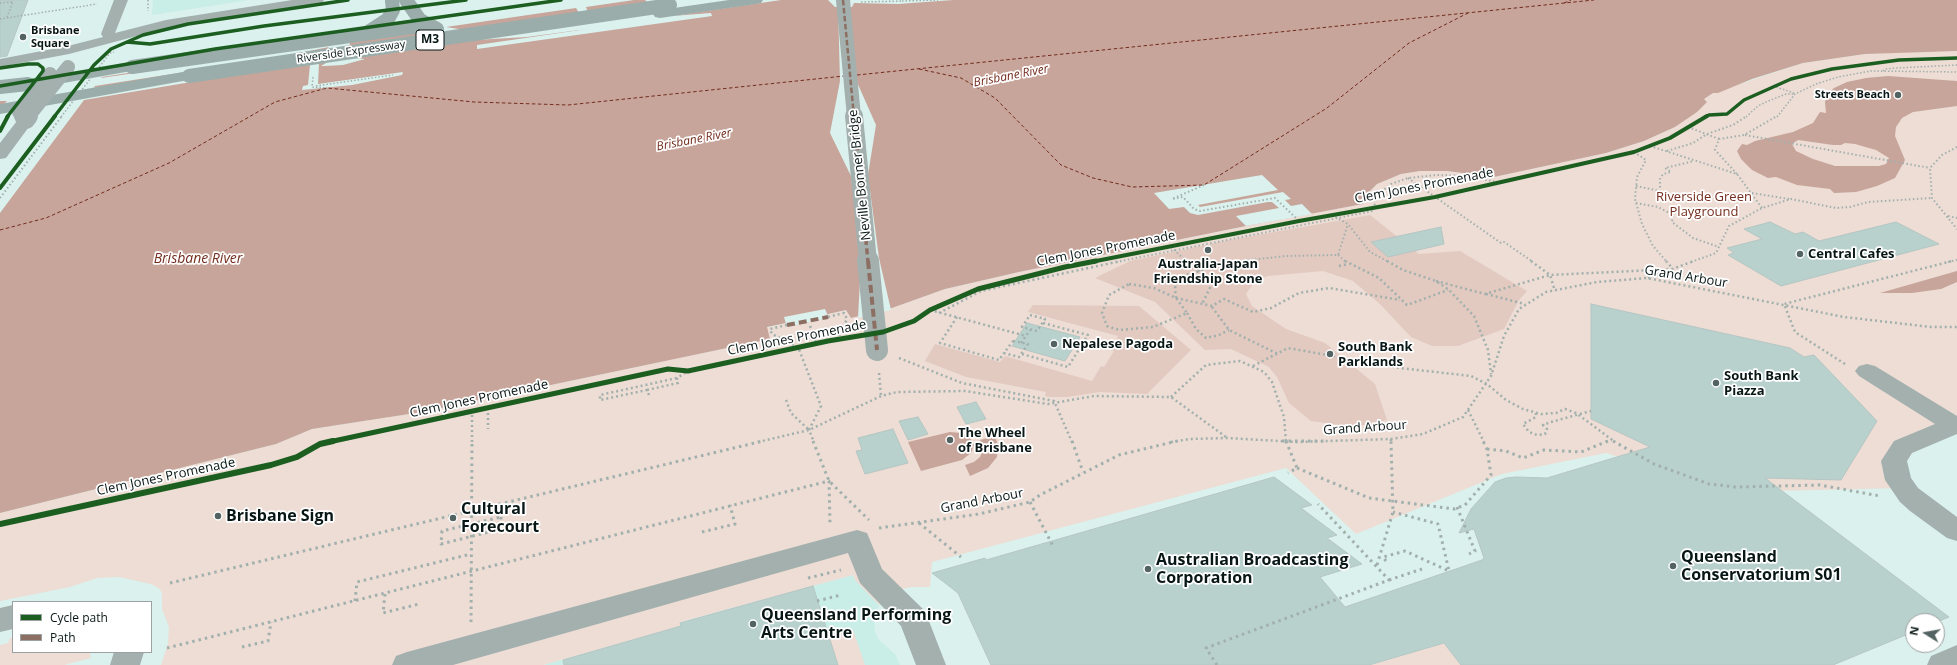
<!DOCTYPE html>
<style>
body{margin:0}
#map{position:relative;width:1957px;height:665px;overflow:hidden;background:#dbf1ed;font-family:"Open Sans",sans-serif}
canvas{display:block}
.legend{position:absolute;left:12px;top:601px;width:140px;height:52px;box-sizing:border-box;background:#fff;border:1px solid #9ca2a1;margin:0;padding:5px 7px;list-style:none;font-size:12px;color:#081715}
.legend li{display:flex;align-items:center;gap:8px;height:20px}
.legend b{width:20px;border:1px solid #9ca2a1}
.north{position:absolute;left:1905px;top:613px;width:40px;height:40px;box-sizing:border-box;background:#fff;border:1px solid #9ca2a1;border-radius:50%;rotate:281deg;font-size:11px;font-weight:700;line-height:16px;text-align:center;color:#081715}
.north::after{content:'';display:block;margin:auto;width:14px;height:18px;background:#526361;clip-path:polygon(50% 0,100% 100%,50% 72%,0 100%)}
</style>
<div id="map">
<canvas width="1957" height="665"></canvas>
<ul class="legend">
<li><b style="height:5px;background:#1b5e20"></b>Cycle path</li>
<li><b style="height:5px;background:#8d6e63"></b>Path</li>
</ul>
<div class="north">N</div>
</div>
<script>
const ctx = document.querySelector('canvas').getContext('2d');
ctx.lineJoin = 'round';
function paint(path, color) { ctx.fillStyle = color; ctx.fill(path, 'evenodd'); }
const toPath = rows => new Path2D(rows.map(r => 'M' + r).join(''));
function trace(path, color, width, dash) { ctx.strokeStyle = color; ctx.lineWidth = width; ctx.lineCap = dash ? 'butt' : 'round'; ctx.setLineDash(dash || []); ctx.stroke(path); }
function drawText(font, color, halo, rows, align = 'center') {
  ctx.font = font + ' "Open Sans",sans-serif'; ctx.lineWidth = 3.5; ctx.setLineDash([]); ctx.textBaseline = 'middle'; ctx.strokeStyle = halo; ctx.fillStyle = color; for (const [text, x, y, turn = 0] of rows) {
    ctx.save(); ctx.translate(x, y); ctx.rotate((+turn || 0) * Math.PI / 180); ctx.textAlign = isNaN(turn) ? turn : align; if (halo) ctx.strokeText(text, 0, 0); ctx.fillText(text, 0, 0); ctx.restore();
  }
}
paint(toPath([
 [153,0,249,0,152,15],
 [853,575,863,588,879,605,874,619,875,632,879,640,895,654,900,665,544,665,680,626,680,623]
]), '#c9ede7');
paint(toPath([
 [1925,51,1957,51,1957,425,1903,447,1904,488,1728,492,1606,453,1502,474,1356,534,1286,468,932,562,930,587,912,587,898,590,885,598,879,605,855,580,853,575,680,622,681,626,543,665,161,665,168,643,169,627,162,609,162,594,160,589,151,584,119,577,97,578,70,587,0,601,0,513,276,444,312,429,422,412,770,339,766,328,786,323,787,327,819,320,829,318,828,314,847,310,851,318,892,308,945,289,1019,272,1246,226,1363,204,1368,193,1377,184,1401,174,1420,171,1447,171,1494,177,1606,153,1644,141,1675,127,1707,102,1704,99,1713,93,1803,63,1865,54],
 [853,630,865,665,838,665,829,637],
 [10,638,13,638,13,652,90,652,91,658,64,665,0,665,0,645,8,643],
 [1444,643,1461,665,1370,665]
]), '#edddd5');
paint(toPath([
 [1370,215,1419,254,1460,251,1527,291,1519,300,1504,329,1458,346,1432,346,1411,337,1380,304,1353,281,1323,271,1268,276,1255,281,1246,294,1252,306,1286,329,1325,343,1375,384,1387,420,1354,427,1311,421,1289,403,1277,377,1269,367,1231,349,1205,350,1155,302,1095,278,1130,261,1224,241],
 [1033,305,1139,306,1191,350,1147,394,1100,392,1067,397,1050,397,1045,396,1046,392,966,377,925,361,935,344,1000,362,1005,356,1092,381,1101,366,1104,367,1114,351,1111,350,1118,336,1028,312]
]), '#e2cac1');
paint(toPath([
 [620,0,1957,0,1957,51,1865,54,1803,63,1752,79,1718,93,1713,93,1704,99,1707,102,1697,112,1675,127,1644,141,1606,153,1494,177,1447,171,1420,171,1401,174,1377,184,1368,193,1363,204,1246,226,1019,272,945,289,892,308,851,318,846,310,828,314,829,318,819,320,787,327,786,323,767,327,770,339,422,412,312,429,276,444,0,513,0,92,11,97,123,70],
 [1888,76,1957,81,1957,106,1913,112,1902,118,1896,127,1895,136,1905,160,1895,178,1877,186,1856,192,1834,193,1830,189,1797,185,1776,177,1768,178,1752,170,1741,159,1737,151,1742,144,1747,145,1755,141,1793,132,1813,123,1820,112,1826,113,1825,102,1828,94,1834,88,1847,82,1866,78],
 [1798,140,1833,145,1841,145,1845,143,1855,144,1876,150,1889,158,1886,164,1879,166,1835,166,1813,159,1796,151,1792,144],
 [1957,271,1957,282,1941,289,1912,293,1880,293],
 [950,432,961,433,970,438,974,445,971,453,962,460,921,471,908,442],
 [995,436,998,445,997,457,988,468,970,476,965,465,974,462,980,457,983,450,980,440]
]), '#c7a59b');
paint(toPath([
 [605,0,634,0,586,7,588,12,647,2,645,0,781,0,672,16,711,13,712,16,477,49,477,45,587,29,527,37,475,40,354,58,365,59,343,65,325,66,321,66,326,63,319,63,318,84,403,72,402,75,352,85,302,90,303,86,308,85,310,65,245,73,84,100,0,213,0,105,4,104,7,101,0,101,0,94,8,93,11,95,123,69],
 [576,8,579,13,465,30,446,27],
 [423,32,432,35,349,48,350,42],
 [329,47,325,51,94,88,95,86,268,59],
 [237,56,176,67,101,78,102,77],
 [828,0,953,0,898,4,854,3,852,7,849,7,856,80,876,125,868,175,879,258,891,310,858,318,861,260,851,176,830,133,840,81,838,7,835,7],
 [1262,175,1278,190,1198,205,1200,207,1283,192,1291,199,1285,200,1291,206,1302,204,1312,214,1246,226,1236,216,1279,208,1272,202,1268,202,1198,215,1190,213,1184,207,1169,209,1154,193],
 [825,309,829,318,787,327,784,317]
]), '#dbf1ed');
trace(toPath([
 [1564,3,1571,0],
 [919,69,961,78,995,98,1061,165,1093,178,1132,187,1204,185,1327,108,1409,43,1468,13],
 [857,75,1594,0],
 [0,230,46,218,169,163,275,102,327,88,474,102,568,105,844,76]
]), '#732c1d', 1, [3.5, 2.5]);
const building = toPath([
 [0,0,28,0,7,56,0,57,0,0],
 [1770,222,1795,234,1803,232,1819,241,1896,222,1939,244,1781,286,1728,255,1734,253,1727,248,1762,239,1744,229,1770,222],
 [1441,227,1444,244,1388,257,1371,242,1441,227],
 [1591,304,1790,348,1804,357,1814,355,1877,421,1841,480,1765,478,1949,617,1937,622,1913,621,1913,632,1833,665,1461,665,1444,643,1369,665,991,665,958,593,932,573,985,558,986,560,1274,477,1312,505,1301,508,1337,535,1327,538,1362,564,1320,577,1345,607,1482,560,1484,558,1474,529,1459,533,1471,509,1495,482,1506,478,1516,477,1547,478,1650,447,1591,419,1591,304],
 [1027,323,1080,337,1065,361,1012,346,1027,323],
 [976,402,986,419,966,424,957,407,976,402],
 [918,417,928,434,908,440,899,421,918,417],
 [893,429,908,463,865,474,856,451,862,450,858,438,893,429],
 [813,586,838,665,564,665,563,660,681,626,680,623,813,586]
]);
paint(building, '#b8d1cd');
trace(building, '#b5c6c3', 1);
trace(toPath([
 [148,0,148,11],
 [902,1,938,0],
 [861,2,903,1],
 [0,3,13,2,7,17],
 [0,19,97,4],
 [1883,71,1885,69,1897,68,1957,65],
 [313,77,312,87,327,88],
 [316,86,393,75],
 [1773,86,1794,93],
 [1746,117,1758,106,1766,102,1786,94,1795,94],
 [1777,117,1795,94,1816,84,1838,77,1871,71,1957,72]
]), '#a2b0ad', 1.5, [1.5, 2]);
trace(toPath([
 [1688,127,1719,139],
 [1745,135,1930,168],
 [1650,146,1737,174,1762,208],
 [1957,147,1942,155,1930,168,1932,198,1957,229],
 [1667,151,1693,143,1707,134,1733,125,1747,116],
 [1634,152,1646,160,1637,177,1635,199,1642,224,1653,246,1667,262],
 [1737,174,1715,150,1719,139,1744,135,1777,116],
 [1408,178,1501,243,1504,242,1533,262],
 [1204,185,1172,199,1183,197,1194,209,1200,211,1275,198,1299,221],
 [1636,186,1660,191,1660,179,1663,174,1671,172,1665,168,1694,161],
 [1752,193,1789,199],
 [1636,203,1658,207,1673,215,1672,222,1693,238,1719,247],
 [1332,215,1348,224,1370,252,1389,262],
 [1948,216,1957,218],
 [1171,247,1187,262],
 [1338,255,1346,262],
 [1116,262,1373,211,1377,195,1391,184,1408,178,1437,175,1467,176,1501,183],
 [1231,262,1286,256,1338,255,1348,224],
 [1691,262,1716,253,1729,226,1762,208,1791,199,1836,208,1850,207,1868,202,1932,198],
 [1948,262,1957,260]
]), '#a2b0ad', 2, [1.5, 2.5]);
trace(toPath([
 [1186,261,1213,282,1202,304],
 [1345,261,1379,278,1407,305,1448,290],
 [1387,261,1403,270,1436,281,1449,290,1474,316,1488,350,1491,374],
 [1531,261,1550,275,1555,291],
 [1666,261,1673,269],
 [1339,266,1348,264],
 [1648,278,1694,261],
 [1436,281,1485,294,1550,275,1673,269],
 [1129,284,1154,288,1176,298,1187,313,1153,327,1119,330,1107,326,1102,313,1109,295,1129,284],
 [1486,294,1525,304],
 [1176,298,1212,306,1224,299,1253,312,1271,308,1299,293,1329,288,1400,300],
 [1176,298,1175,288,1179,277,1234,261],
 [1212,307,1229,330,1278,354],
 [930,310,1026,336],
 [939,313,981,291,1121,261],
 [1187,313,1196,329,1206,338,1219,335,1229,330],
 [1030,315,1045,319,1037,331,1022,327,1030,315],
 [828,317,844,313,847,319,837,340],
 [957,317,940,343,999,360,1004,353],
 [787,325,770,329,772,334,798,347,821,406,809,430,814,442],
 [810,326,816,343],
 [1013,341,1028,344,1019,357,1004,353,1013,341],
 [1021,343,1030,330],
 [1022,354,1068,367,1088,335,1043,323],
 [899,358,962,383,1054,401,1072,442],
 [1845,364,1795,332,1784,304,1952,261],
 [1253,366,1288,348,1400,368,1471,376,1487,384,1506,400,1523,409,1541,414,1556,413,1565,409,1576,413,1615,442],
 [879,373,881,396],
 [647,390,678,383,677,378,688,371],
 [649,395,647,390,600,400,600,395,677,378],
 [1171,397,1206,365,1240,361,1264,372,1272,382,1284,417,1286,442],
 [786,400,791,413,809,430],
 [488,408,488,429],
 [1468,410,1484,442],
 [1536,413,1536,417,1523,424,1529,432,1537,435,1545,434,1547,429,1543,425,1551,422],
 [1391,439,1391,442],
 [472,442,472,412],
 [758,442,809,430,881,396,897,392,965,391,1048,404,1094,396,1171,397,1226,437],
 [1171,442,1190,439,1227,438,1297,442,1391,439,1423,434,1463,417,1491,376,1504,336,1519,309,1546,292,1597,282,1647,278,1844,317,1931,327,1957,327],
 [1606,442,1611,440]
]), '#a2b0ad', 2.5, [2, 3]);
trace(toPath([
 [813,441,829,481,869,520],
 [1072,441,1083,472],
 [1282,441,1325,441],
 [1286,441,1297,468,1288,473],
 [1613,441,1654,464,1709,484,1735,487,1820,485,1880,496],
 [1487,449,1506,451,1523,458,1544,450,1581,452,1608,441],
 [1297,468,1369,498,1454,509,1465,505,1491,475,1487,449,1483,441],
 [1030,502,1053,546],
 [1457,507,1475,551,1469,554],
 [501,517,501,529,441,544,442,531,501,517],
 [919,523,961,557],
 [879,528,979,514,1030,502,1040,495,1119,455,1177,441],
 [702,532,735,524,730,505],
 [1386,561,1383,557,1405,551,1449,571,1438,524,1393,512],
 [1377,565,1393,512,1391,441],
 [808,578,841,570],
 [1389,580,1422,569],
 [170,583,763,441],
 [385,594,383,613,419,604],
 [355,601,357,582,471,554],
 [817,601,841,595],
 [471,622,472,441],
 [242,647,268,641,271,622],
 [167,648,829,481,830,525],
 [1217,665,1206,648,1389,580,1318,504]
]), '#a2b0ad', 3, [2.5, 4]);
paint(toPath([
 [114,0,128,0,115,33,166,20,292,0,324,0,322,3,317,4,167,28,69,54,0,67,0,59,68,46,103,37,101,34,114,0],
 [26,115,32,117,34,120,6,158,0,159,0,143,20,117,26,115],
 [1867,364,1875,366,1957,416,1957,434,1912,453,1907,461,1911,478,1918,488,1957,517,1957,541,1947,538,1910,511,1900,502,1885,480,1881,461,1894,441,1935,424,1859,376,1855,371,1859,366,1867,364],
 [857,530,867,533,882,569,925,611,946,665,916,665,901,626,860,583,848,553,453,665,392,665,396,656,407,652,857,530],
 [13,605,13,629,0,632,0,608,13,605],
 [1957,645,1957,665,1927,665,1931,656,1957,645],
 [114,652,144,652,140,665,110,665,114,652]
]), '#a3b0ae');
paint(toPath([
 [729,0,763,0,761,3,756,4,660,18,655,17,653,14,655,11,660,10,729,0],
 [132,63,137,64,139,67,137,70,41,87,36,85,33,82,36,79,41,77,132,63],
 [189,71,194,73,197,76,194,79,0,114,0,104,189,71]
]), '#9aadaa');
trace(toPath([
 [61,117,110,53,114,52]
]), '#a2b0ad', 1.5, [1.5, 2]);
trace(toPath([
 [0,198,62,116]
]), '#a2b0ad', 2, [1.5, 2.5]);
trace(toPath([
 [1551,422,1591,411]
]), '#a2b0ad', 2.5, [2, 3]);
trace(toPath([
 [843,0,854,117],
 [24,117,19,112,50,74],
 [28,117,68,67]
]), '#a3b0ae', 14);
trace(toPath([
 [23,116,26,120,29,116],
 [854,116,868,262]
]), '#a3b0ae', 18);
trace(toPath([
 [868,261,877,350]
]), '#a3b0ae', 22);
trace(toPath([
 [406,0,420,20,437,29],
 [368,32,388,19,393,10,392,1],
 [132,67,420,26],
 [189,76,670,5],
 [0,87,28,84]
]), '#9aadaa', 14);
trace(toPath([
 [843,0,854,117]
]), '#8d6e63', 2.5, [5.5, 2.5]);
trace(toPath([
 [854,116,868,262]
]), '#8d6e63', 3.5, [6, 3.5]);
trace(toPath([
 [868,261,877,350],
 [787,325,828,317]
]), '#8d6e63', 4, [8, 4]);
trace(toPath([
 [127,42,150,44,264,26,466,0],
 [0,68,28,64,38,64,43,68,43,71,7,117],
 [0,86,215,49,561,0],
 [54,117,94,65,111,49,143,35,188,24,348,0],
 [1705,117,1709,115,1727,114,1744,100,1791,79,1832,69,1899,60,1957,58]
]), '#1b5e20', 3.5);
trace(toPath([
 [0,131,8,116],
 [0,188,55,116],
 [1091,262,1299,221,1435,197,1634,152,1670,138,1707,116]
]), '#1b5e20', 4);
trace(toPath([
 [329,442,668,369,688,371,828,341,883,332,914,321,930,310,978,289,1065,267,1096,261]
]), '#1b5e20', 5);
trace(toPath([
 [0,524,271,465,297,457,320,444,333,441]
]), '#1b5e20', 6);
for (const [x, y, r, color] of [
 [23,37,4,"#526361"],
 [1898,95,4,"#526361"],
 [1208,250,4,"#526361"],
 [1800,254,4,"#526361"],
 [1054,344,4,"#526361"],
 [1330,354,4,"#526361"],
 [1716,383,4,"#526361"],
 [950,440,4,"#526361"],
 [218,516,4,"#526361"],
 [453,518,4,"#526361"],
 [1673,566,4,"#526361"],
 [1148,569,4,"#526361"],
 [753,624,4,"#526361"]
]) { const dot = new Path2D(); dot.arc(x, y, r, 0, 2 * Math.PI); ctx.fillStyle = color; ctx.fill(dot); trace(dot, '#fff', 1.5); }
drawText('bold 11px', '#081715', '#fff', [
 ["Brisbane",31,31],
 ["Square",31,44],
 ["Streets Beach",1890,95,"right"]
], 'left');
drawText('11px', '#081715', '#fff', [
 ["Riverside Expressway",351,52,-8]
]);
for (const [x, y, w] of [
 [430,40,28]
]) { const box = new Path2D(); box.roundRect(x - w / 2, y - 10, w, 20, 3); ctx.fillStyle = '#fff'; ctx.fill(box); trace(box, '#081715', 1); }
drawText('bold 12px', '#081715', null, [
 ["M3",430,40]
]);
drawText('italic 12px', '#732c1d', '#fff', [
 ["Brisbane River",1011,76,-11],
 ["Brisbane River",694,140,-11]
]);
drawText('13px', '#081715', '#fff', [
 ["Neville Bonner Bridge",860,175,-96],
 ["Clem Jones Promenade",1424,186,-11],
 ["Clem Jones Promenade",1106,249,-11],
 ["Grand Arbour",1686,277,9],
 ["Clem Jones Promenade",797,338,-11],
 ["Clem Jones Promenade",479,399,-12],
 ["Grand Arbour",1365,428,-4],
 ["Clem Jones Promenade",166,477,-12],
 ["Grand Arbour",982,501,-11]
]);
drawText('13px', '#742d1e', '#fff', [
 ["Riverside Green",1704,197],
 ["Playground",1704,212]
]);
drawText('bold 13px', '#081715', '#fff', [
 ["Central Cafes",1808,254],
 ["Australia-Japan",1208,264,"center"],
 ["Friendship Stone",1208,279,"center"],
 ["Nepalese Pagoda",1062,344],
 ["South Bank",1338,347],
 ["Parklands",1338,362],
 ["South Bank",1724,376],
 ["Piazza",1724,391],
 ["The Wheel",958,433],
 ["of Brisbane",958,448]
], 'left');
drawText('italic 14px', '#732c1d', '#fff', [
 ["Brisbane River",198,259]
]);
drawText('bold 16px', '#081715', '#fff', [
 ["Cultural",461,509],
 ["Forecourt",461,527],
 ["Brisbane Sign",226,516],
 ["Queensland",1681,557],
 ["Conservatorium S01",1681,575],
 ["Australian Broadcasting",1156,560],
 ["Corporation",1156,578],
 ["Queensland Performing",761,615],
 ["Arts Centre",761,633]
], 'left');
</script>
